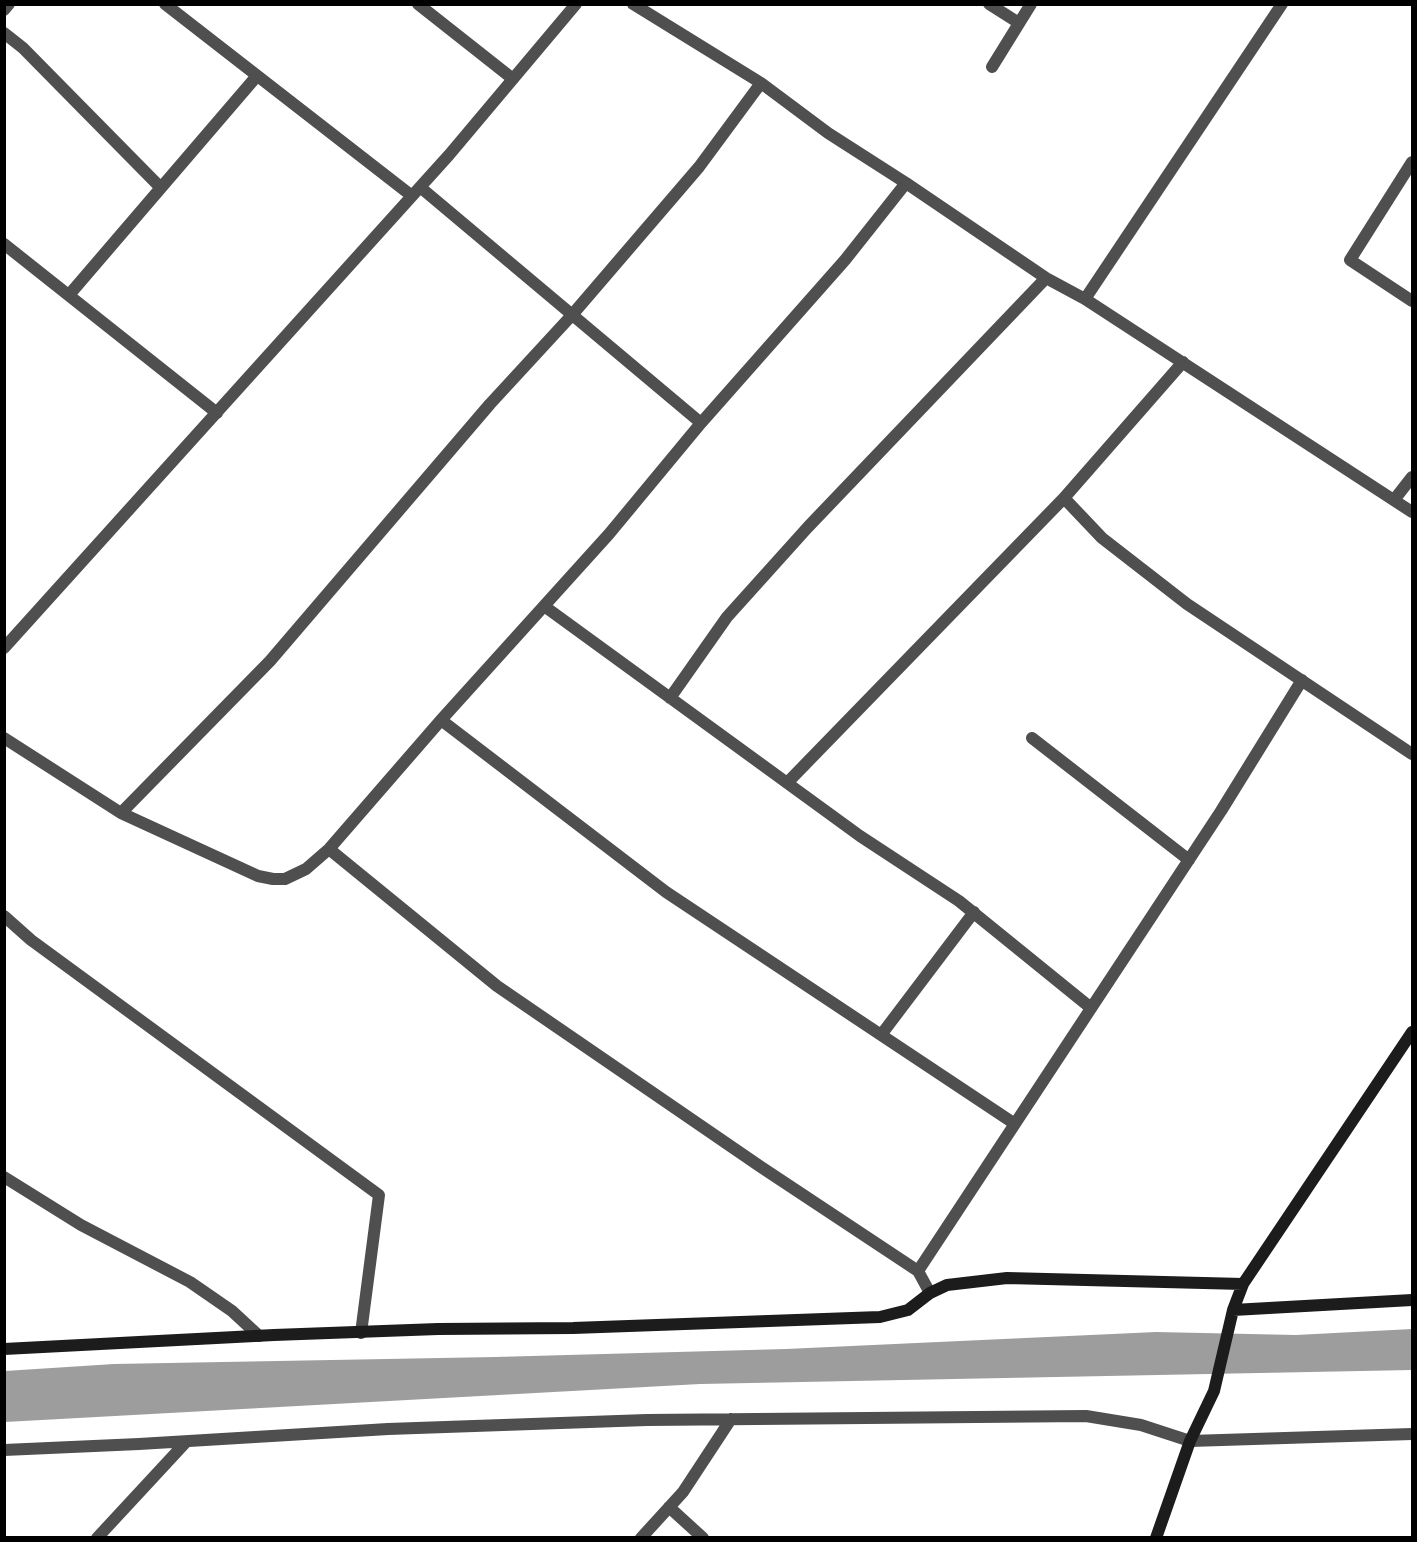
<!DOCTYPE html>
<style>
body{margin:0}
#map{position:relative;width:1417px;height:1542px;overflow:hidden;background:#fff;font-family:"PT Sans",sans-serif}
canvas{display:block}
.frame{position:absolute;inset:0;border:6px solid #000;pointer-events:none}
</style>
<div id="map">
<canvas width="1417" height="1542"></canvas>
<div class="frame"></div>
</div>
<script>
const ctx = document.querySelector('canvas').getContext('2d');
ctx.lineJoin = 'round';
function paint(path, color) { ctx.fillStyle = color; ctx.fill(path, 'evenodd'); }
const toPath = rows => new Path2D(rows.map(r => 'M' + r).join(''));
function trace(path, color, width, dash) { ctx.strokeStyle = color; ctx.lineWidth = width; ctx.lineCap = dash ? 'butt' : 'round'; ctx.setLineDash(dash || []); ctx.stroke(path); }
paint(toPath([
 [1412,1329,1412,1370,700,1384,5,1422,5,1371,114,1364,495,1357,786,1349,1156,1332,1296,1335]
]), '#9d9d9d');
trace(toPath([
 [165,4,412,196],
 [418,4,513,79],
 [633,4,761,83,828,133,906,183,1046,278,1085,299,1412,512],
 [989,4,1019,23],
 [4,10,9,4],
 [4,33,23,48,161,188],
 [992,67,1031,4],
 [1412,162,1350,260,1412,301],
 [420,187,701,423],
 [4,244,217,413],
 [69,295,256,77],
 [1085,299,1282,4],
 [1064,498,1102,538,1187,604,1412,754],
 [1394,500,1412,477],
 [544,606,860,836,959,901,1091,1008],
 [4,648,449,155,576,4],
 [670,698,727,617,808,527,1046,278],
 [441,720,666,892,1015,1124],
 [4,738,121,813,258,876,273,879,285,879,306,869,329,849,441,720,609,534,701,423,845,260,906,183],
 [1032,738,1189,860],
 [787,783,1064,498,1183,362],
 [121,813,270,661,490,404,572,315,699,167,761,83],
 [329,849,497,986,761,1167,918,1271],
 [4,916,31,940,379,1195,361,1333],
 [881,1035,974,912],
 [4,1177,81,1225,190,1282,232,1311,259,1336],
 [930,1293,918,1271,1221,811,1302,680],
 [4,1450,139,1444,388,1429,647,1420,1086,1416,1141,1425,1190,1441,1412,1434],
 [669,1507,703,1538],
 [97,1538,186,1442],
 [641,1538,683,1492,731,1419]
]), '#4f4f4f', 12);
trace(toPath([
 [1233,1310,1412,1300],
 [4,1349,274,1335,438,1329,573,1328,880,1317,908,1310,930,1293,947,1285,1007,1278,1243,1284],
 [1156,1538,1190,1441,1214,1391,1233,1310,1243,1284,1412,1032]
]), '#1c1c1c', 12);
</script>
